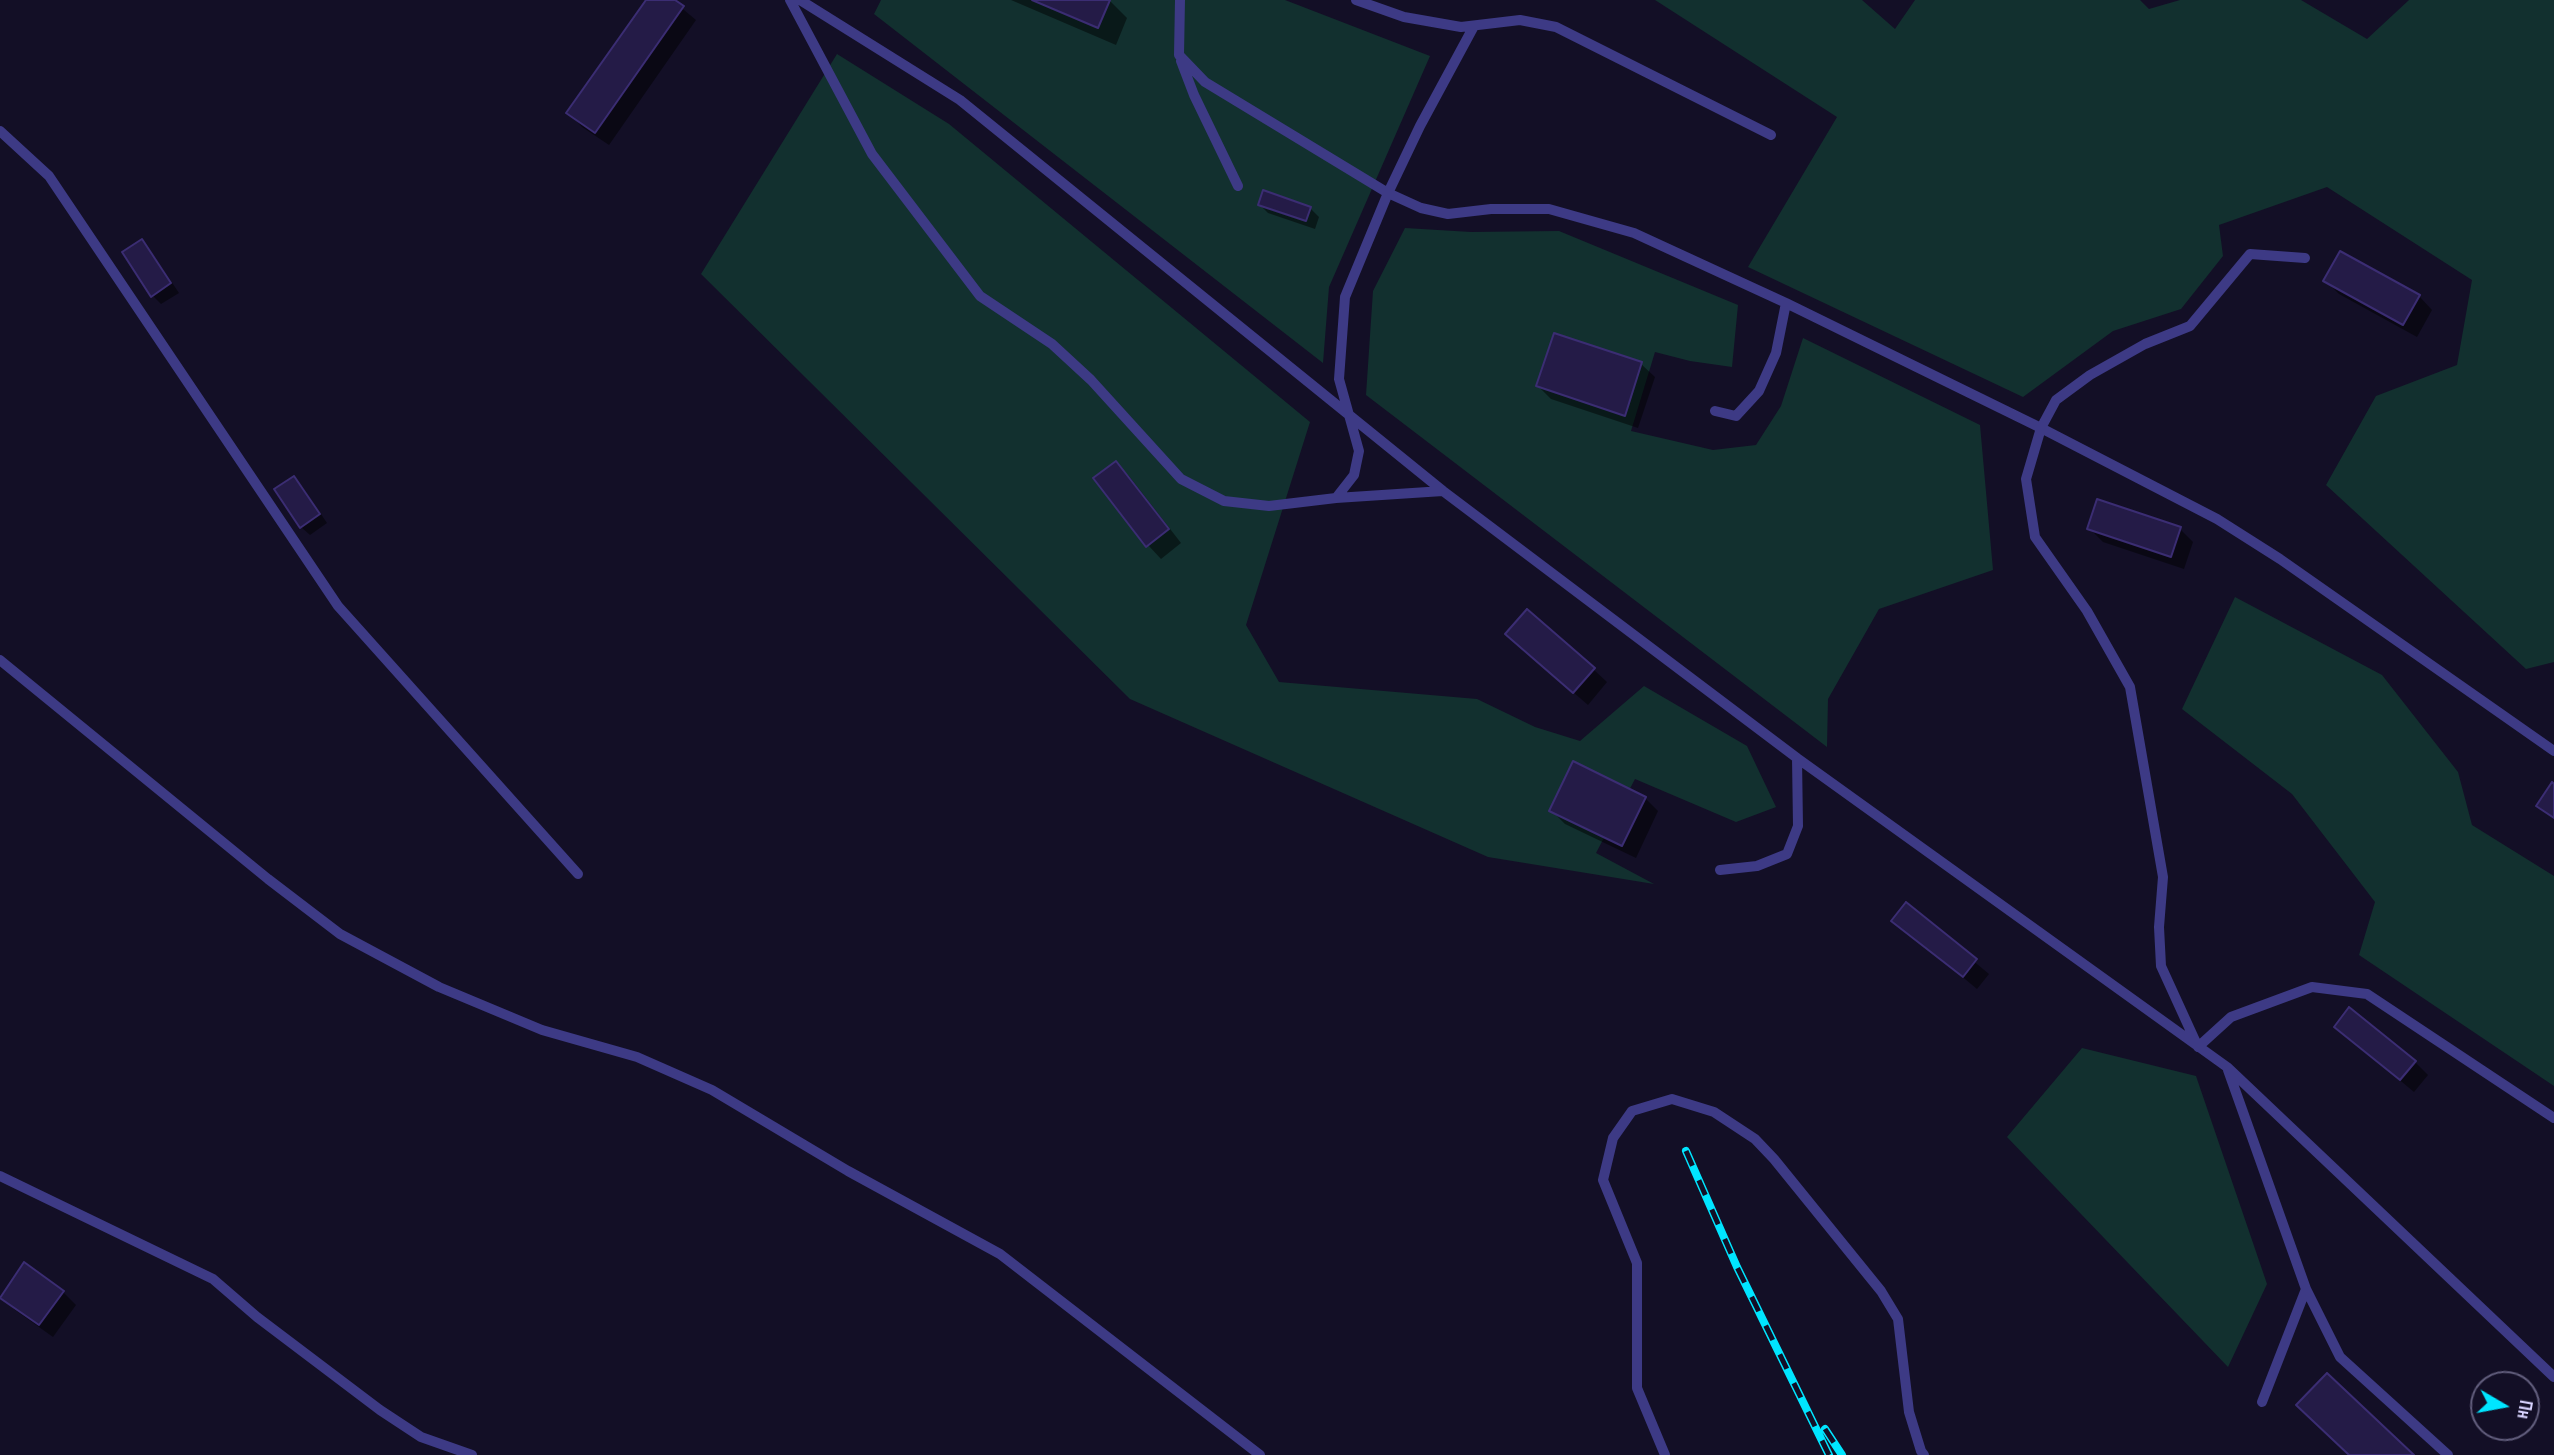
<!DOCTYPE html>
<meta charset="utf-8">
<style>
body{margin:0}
#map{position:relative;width:2554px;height:1455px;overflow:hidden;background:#130f26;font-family:"Sofia Sans Condensed",sans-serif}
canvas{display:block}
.north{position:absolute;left:2470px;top:1371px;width:70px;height:70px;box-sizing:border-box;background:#130f26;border:2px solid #625e7d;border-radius:50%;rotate:100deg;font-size:19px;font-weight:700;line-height:28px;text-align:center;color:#d9d4ff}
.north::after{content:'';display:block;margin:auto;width:24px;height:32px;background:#00e5ff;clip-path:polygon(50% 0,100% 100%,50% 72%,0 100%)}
</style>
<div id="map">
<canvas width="2554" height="1455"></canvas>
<div class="north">Пн</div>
</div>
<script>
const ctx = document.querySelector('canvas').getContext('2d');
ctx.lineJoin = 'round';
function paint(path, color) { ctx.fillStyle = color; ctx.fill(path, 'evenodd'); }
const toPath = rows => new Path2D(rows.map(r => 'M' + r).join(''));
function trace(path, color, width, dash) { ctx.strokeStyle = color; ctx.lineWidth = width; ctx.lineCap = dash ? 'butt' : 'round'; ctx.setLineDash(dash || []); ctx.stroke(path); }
paint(toPath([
 [881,0,1285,0,1430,56,1329,287,1323,363,874,14],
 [1655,0,1862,0,1895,29,1915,0,2140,0,2149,9,2180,0,2301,0,2367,39,2409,0,2554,0,2554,662,2526,669,2326,485,2376,396,2457,365,2472,280,2327,187,2219,225,2223,256,2181,309,2113,331,2023,397,1748,267,1837,117],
 [837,54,949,124,1310,422,1246,625,1279,682,1477,699,1535,727,1580,741,1644,686,1747,746,1776,807,1736,822,1635,779,1596,853,1654,884,1488,857,1130,699,701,274],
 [1405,228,1471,232,1559,231,1738,305,1732,367,1690,361,1655,352,1631,431,1713,450,1756,445,1781,406,1803,338,1980,425,1993,570,1879,609,1828,699,1827,747,1366,395,1373,291],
 [2235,597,2382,675,2458,772,2472,825,2554,876,2554,1086,2359,955,2375,902,2292,794,2182,709],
 [2082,1048,2196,1076,2267,1284,2228,1367,2007,1137]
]), '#12302f');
paint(toPath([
 [648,0,672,0,696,20,609,145,582,127,569,113],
 [1011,0,1109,0,1127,18,1116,45],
 [1260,205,1310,208,1319,217,1315,229,1268,213],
 [142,241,150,250,179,293,161,304,153,296],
 [2326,281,2419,296,2432,310,2417,337,2339,294],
 [1641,364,1655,377,1638,428,1551,399,1538,386],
 [1116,463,1129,476,1181,543,1161,559,1148,545],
 [294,478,302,486,327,523,310,535,301,527],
 [2089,528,2180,529,2193,542,2184,569,2103,542],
 [1521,647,1593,669,1607,682,1588,705],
 [1645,798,1658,811,1636,858,1565,824,1551,810],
 [1906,905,1989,974,1977,989,1894,920],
 [2336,1027,2415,1062,2428,1075,2414,1092],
 [63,1292,76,1305,53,1337,15,1310,1,1297]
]), '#0007');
const building = toPath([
 [646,0,675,0,684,6,595,133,566,113,646,0],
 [1032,0,1110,0,1098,28,1032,0],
 [1263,190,1311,207,1306,221,1258,205,1263,190],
 [142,239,171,283,151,297,122,252,142,239],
 [2340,251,2420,295,2403,325,2323,281,2340,251],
 [1554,333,1642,362,1625,416,1536,386,1554,333],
 [1116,461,1169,529,1146,547,1093,478,1116,461],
 [294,476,320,514,300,528,274,489,294,476],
 [2097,499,2181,527,2171,557,2087,529,2097,499],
 [1527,609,1595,668,1573,693,1505,634,1527,609],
 [1573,761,1646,797,1622,846,1549,811,1573,761],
 [2552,782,2554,784,2554,818,2536,806,2552,782],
 [1906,902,1977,959,1963,977,1891,921,1906,902],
 [2349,1007,2416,1061,2400,1080,2334,1027,2349,1007],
 [24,1262,64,1291,39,1325,0,1298,24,1262],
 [2327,1373,2414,1455,2349,1455,2296,1405,2327,1373]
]);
paint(building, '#241b47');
trace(building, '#3b2d73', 2);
trace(toPath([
 [790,0,872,154,980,296,1052,344,1091,380,1181,479,1224,501,1269,506,1336,498,1443,491],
 [800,0,960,100,1443,491,1797,758,2227,1067,2554,1377],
 [1180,0,1179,55,1205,82,1388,193,1345,297,1339,379,1359,451,1354,475,1336,498],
 [1356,0,1404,17,1461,27,1520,20,1556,27,1771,135],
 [1474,26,1420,126,1388,193,1421,208,1448,214,1491,209,1549,209,1634,233,1786,303,1776,353,1759,391,1736,416,1715,411],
 [1181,61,1194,95,1238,186],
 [0,131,49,176,338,606,578,874],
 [2305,258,2250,254,2190,326,2145,344,2090,375,2056,400,2041,428,2026,479,2035,537,2087,611,2130,687,2163,877,2159,927,2161,966,2198,1047,2231,1017,2312,987,2367,994,2554,1118],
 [1786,303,2041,428,2217,519,2280,559,2554,751],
 [0,660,268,879,340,934,439,987,542,1030,637,1057,712,1090,848,1171,1000,1254,1260,1455],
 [1720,870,1757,866,1787,854,1798,826,1797,758],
 [2228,1070,2306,1289,2262,1402],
 [0,1176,213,1279,257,1317,380,1410,421,1437,472,1455],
 [2306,1289,2340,1357,2448,1455],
 [1665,1455,1637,1388,1637,1263,1603,1180,1613,1138,1632,1111,1672,1099,1714,1112,1755,1139,1774,1159,1881,1291,1898,1319,1909,1412,1921,1451,1924,1455]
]), '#3d3a85', 10);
const rail = toPath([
 [1686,1151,1737,1267,1829,1455],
 [1825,1429,1842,1455]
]);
trace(rail, '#00e5ff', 8);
trace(rail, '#130f26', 5, [16]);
</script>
